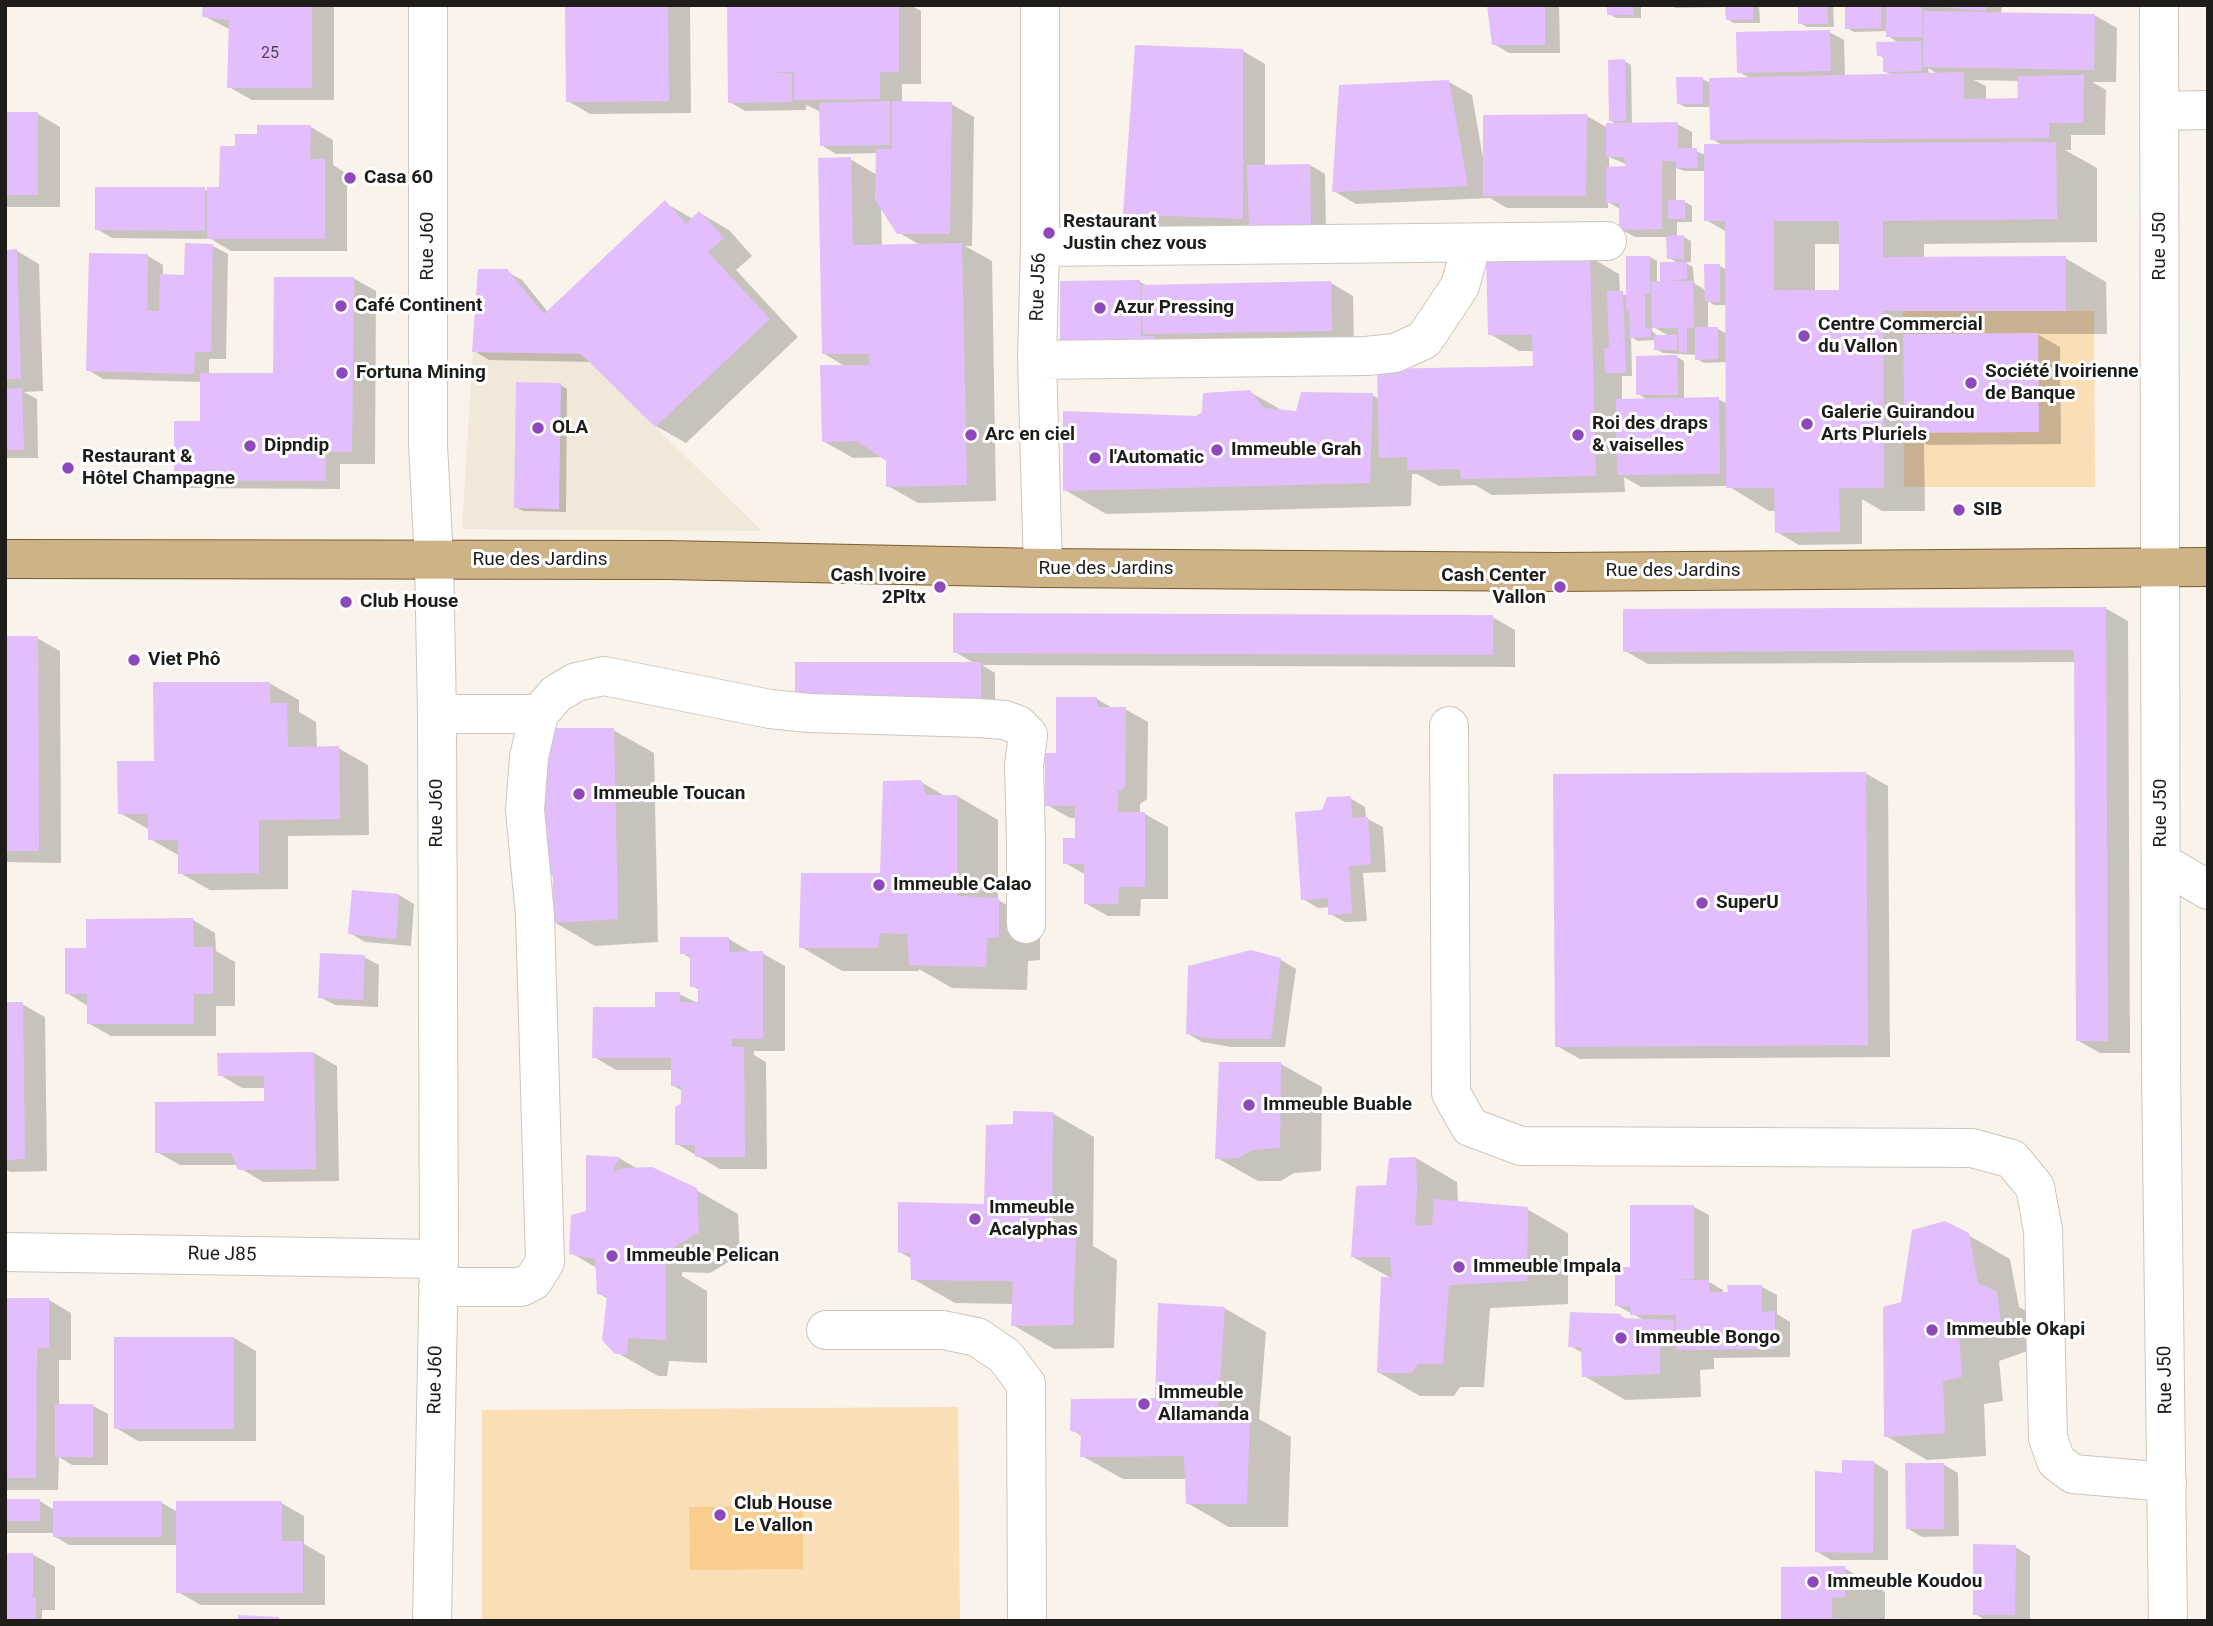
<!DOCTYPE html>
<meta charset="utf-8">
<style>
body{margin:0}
#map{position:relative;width:2213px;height:1626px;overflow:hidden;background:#f9f3eb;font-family:Roboto,sans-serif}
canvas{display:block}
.frame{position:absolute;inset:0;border:7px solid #1f1d1a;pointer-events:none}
</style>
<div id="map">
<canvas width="2213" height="1626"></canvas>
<div class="frame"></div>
</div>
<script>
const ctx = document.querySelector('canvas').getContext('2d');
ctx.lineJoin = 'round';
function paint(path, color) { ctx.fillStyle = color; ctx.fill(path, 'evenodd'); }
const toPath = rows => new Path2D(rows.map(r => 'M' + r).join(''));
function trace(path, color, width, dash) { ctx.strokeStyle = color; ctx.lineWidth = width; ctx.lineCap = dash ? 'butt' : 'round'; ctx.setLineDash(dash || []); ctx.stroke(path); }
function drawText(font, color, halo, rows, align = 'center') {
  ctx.font = font + ' Roboto,sans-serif'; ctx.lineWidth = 6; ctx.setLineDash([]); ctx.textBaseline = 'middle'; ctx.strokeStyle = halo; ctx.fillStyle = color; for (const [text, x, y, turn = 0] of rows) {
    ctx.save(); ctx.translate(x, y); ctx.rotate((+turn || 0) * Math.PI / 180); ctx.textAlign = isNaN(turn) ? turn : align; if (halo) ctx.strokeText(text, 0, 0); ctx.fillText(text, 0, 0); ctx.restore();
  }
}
paint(toPath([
 [478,269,507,269,544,314,581,354,762,531,462,529]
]), '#f2e8d9');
paint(toPath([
 [1903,311,2094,311,2095,487,1904,487],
 [958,1407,960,1621,482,1621,482,1410]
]), '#fadeb6');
paint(toPath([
 [803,1506,803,1569,690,1570,689,1507]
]), '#f8cd8e');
paint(toPath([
 [205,5,334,5,334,100,252,100,229,87,231,30,204,16],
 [567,5,690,5,691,113,590,114,568,101],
 [773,5,910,5,921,11,921,84,902,84,902,103,951,104,974,117,972,246,965,246,992,261,996,501,918,503,888,486,887,460,883,457,853,458,823,441,846,367,823,353,850,159,877,175,878,153,836,154,821,145,821,112,806,105,806,110,745,111,730,102],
 [881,206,898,232,920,245,882,246],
 [1489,5,1559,5,1560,53,1509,53,1494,44],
 [1609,5,1641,5,1641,18,1616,18,1609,14],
 [1671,5,1759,5,1760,23,1734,23,1727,19,1727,7,1676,8],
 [1800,5,1833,5,1834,27,1807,27,1800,23],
 [1847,5,1887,5,1887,9,1916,9,1911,5,2002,5,2001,14,2094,15,2117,28,2116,82,2092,82,2106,90,2105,135,2071,135,2071,150,2065,150,2097,168,2097,242,1924,244,1924,259,2065,258,2106,282,2107,334,2037,334,2060,347,2061,444,1928,445,1924,443,1925,511,1882,511,1862,499,1862,544,1799,545,1777,532,1777,511,1769,511,1728,486,1641,487,1624,477,1625,492,1492,495,1475,485,1439,486,1417,474,1412,474,1411,506,1106,514,1065,490,1250,392,1285,412,1298,413,1372,395,1379,399,1535,368,1534,351,1519,351,1490,334,1590,257,1619,274,1620,293,1628,296,1650,257,1657,261,1657,283,1668,283,1662,279,1678,263,1669,258,1668,237,1635,237,1620,229,1620,209,1608,202,1608,208,1507,208,1490,198,1356,204,1334,191,1449,82,1472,95,1483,158,1485,158,1485,117,1587,116,1608,128,1618,125,1610,120,1624,61,1631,65,1632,125,1677,124,1692,132,1692,150,1706,155,1722,145,1712,139,1711,107,1685,107,1678,103,1703,79,1710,83,1750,78,1739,72,1829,32,1844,40,1845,76,1892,75,1884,71,1884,58,1879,55,1899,43,1888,36,1888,31,1854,32,1847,28],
 [1928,68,1938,74,1929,74],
 [1974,80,2019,81,2020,100,1986,101,1986,86],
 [1609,157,1626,164,1627,168,1609,169],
 [1676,168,1685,171,1706,171,1706,220,1727,232,1727,270,1720,266,1707,291,1694,283,1693,267,1684,262,1691,262,1691,241,1684,237,1677,237,1677,222,1692,222,1692,206,1685,202,1676,202],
 [1815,244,1841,244,1841,292,1815,292],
 [1708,301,1714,305,1727,305,1727,334,1718,329,1708,329],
 [1652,326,1669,336,1658,336,1652,331],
 [1631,337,1638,341,1656,340,1656,349,1663,353,1697,355,1697,359,1704,363,1727,362,1728,404,1718,399,1684,400,1684,361,1677,357,1638,394,1648,400,1622,400,1622,376,1632,376],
 [1243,51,1265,64,1265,166,1310,165,1325,174,1326,234,1147,226,1125,213],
 [5,114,38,114,60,127,60,207,5,207],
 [311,127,333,140,333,165,347,174,347,251,231,251,211,239,112,238,97,229,204,189,209,192,221,188,259,136],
 [665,203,693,219,700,213,729,230,752,256,736,270,798,337,686,443,656,426,593,362,489,360,474,351,506,271,522,280,548,312],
 [213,246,228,254,226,359,209,359,209,375,275,375,353,278,376,291,375,464,340,464,340,489,190,488,175,479,202,423,202,382,103,379,88,370,148,256,163,265,163,276,186,276],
 [17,251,39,264,43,391,24,392,37,399,38,458,5,458,5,252],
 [1140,282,1148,286,1331,283,1353,296,1354,343,1077,359],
 [560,385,567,389,566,512,523,511,516,507],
 [2105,608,2128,621,2130,1053,2100,1053,2077,1040,2076,662,1648,664,1625,651],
 [1492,617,1515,630,1515,667,982,665,995,673,995,707,811,707,976,664,955,652],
 [5,638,37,638,60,651,61,863,5,862],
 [269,683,299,700,299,712,316,722,317,748,338,748,368,765,369,835,288,836,288,889,210,890,180,873,180,856,150,839,150,830,120,813,156,762],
 [1097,699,1114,709,1125,709,1148,722,1147,799,1140,804,1140,814,1145,814,1168,827,1168,899,1141,899,1140,916,1108,916,1085,903,1086,875,1065,863,1077,839,1077,818,1070,818,1047,805,1057,755],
 [613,730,654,753,658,942,595,946,554,922],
 [1865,773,1888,786,1890,1057,1580,1059,1557,1046],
 [921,782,945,796,957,796,998,820,998,900,1040,924,1040,960,1028,961,1027,990,952,988,919,969,919,971,842,971,801,947,882,875],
 [1350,798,1365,807,1366,818,1383,827,1386,872,1363,873,1367,921,1345,922,1330,914,1330,907,1318,908,1303,899,1323,811],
 [399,895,414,904,411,946,365,942,350,933],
 [193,920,215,933,216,951,235,962,235,1006,216,1006,216,1036,111,1036,88,1023,88,1006,67,993,88,950],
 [729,939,751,952,762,953,785,966,785,1051,754,1051,754,1055,766,1062,767,1169,720,1169,677,1144,683,1091,672,1085,672,1070,616,1070,594,1057,679,994,700,1004,700,990,692,986,692,959,682,953],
 [364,957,379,965,378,1007,335,1005,320,997],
 [1281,960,1296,969,1285,1047,1231,1047,1202,1042,1187,1033],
 [5,1004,22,1004,45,1017,47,1171,10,1172,5,1169],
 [314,1053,337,1066,339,1181,263,1182,240,1168,238,1165,180,1165,157,1152,266,1102,266,1088,242,1088,220,1075],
 [1281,1064,1322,1087,1321,1171,1294,1173,1281,1181,1258,1181,1217,1158],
 [1052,1113,1094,1137,1093,1246,1117,1260,1114,1348,1054,1349,1013,1325,1014,1304,955,1303,913,1279,912,1259,900,1252,985,1206,1015,1126],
 [619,1158,638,1169,696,1190,738,1214,740,1255,710,1273,682,1272,682,1276,707,1291,707,1363,669,1361,667,1376,658,1376,616,1352,608,1299,598,1293,597,1268,571,1253,588,1213],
 [1416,1158,1457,1182,1458,1203,1527,1209,1568,1233,1568,1304,1490,1308,1484,1387,1460,1387,1454,1396,1420,1396,1378,1372,1391,1278,1353,1257,1388,1187],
 [1694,1207,1709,1215,1709,1282,1723,1290,1723,1293,1762,1287,1777,1295,1777,1314,1790,1322,1790,1357,1714,1358,1714,1369,1700,1370,1701,1397,1625,1400,1584,1376,1583,1353,1570,1346,1621,1316,1628,1320,1644,1320,1616,1305,1632,1269],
 [1968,1235,2010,1259,2019,1307,2038,1318,2042,1346,1999,1361,2003,1401,1984,1404,1986,1456,1927,1460,1886,1436,1903,1304],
 [5,1300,49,1300,71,1313,71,1360,59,1360,59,1406,93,1406,108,1414,108,1465,72,1465,59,1457,58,1490,5,1490],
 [1224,1308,1266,1332,1259,1419,1291,1437,1288,1527,1229,1527,1187,1503,1186,1479,1123,1479,1082,1456,1083,1437,1072,1430,1157,1400],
 [234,1338,256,1351,256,1441,138,1441,116,1428],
 [1873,1462,1888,1471,1888,1560,1831,1560,1816,1551,1844,1475],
 [1943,1464,1958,1473,1959,1536,1922,1537,1907,1528],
 [5,1501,40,1501,54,1510,162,1503,178,1512,281,1503,304,1516,304,1544,325,1556,325,1605,201,1605,178,1592,178,1545,69,1545,54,1536,54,1533,5,1533],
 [2015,1547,2030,1556,2030,1621,1987,1621,1975,1614],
 [5,1554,32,1554,55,1567,55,1610,42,1610,42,1621,5,1621],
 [1844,1568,1885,1592,1885,1620,1782,1621]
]), '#0003');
paint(toPath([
 [203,5,312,5,312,88,227,88,229,20,202,17],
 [565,5,668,5,669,101,566,102],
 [727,5,899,5,899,72,880,72,880,99,794,100,794,72,771,72,792,74,792,102,728,103],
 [1487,5,1545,5,1545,45,1492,45],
 [1607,5,1634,5,1634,15,1607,15],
 [1725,5,1753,5,1753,20,1726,20],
 [1798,5,1827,5,1828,24,1798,24],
 [1845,5,1881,5,1881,28,1845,29],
 [1942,5,1987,5,1986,11,1942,7],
 [1886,7,1922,7,1923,37,1886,37],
 [1924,11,2095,14,2094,70,1923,67],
 [1830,30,1831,71,1737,73,1736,32],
 [1921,41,1922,71,1883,72,1883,56,1877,56,1876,42],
 [1135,45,1243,49,1243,219,1123,214],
 [1625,59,1626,121,1609,121,1608,60],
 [1964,72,1964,99,2018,98,2017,76,2084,75,2083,123,2049,123,2049,138,1710,140,1709,78],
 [1676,77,1703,77,1703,104,1677,104],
 [1449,80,1468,186,1332,192,1339,85],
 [890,101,890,145,820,146,819,103],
 [892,101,952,102,950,234,897,234,875,200,876,149,892,149],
 [5,112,38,112,38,195,5,195],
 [1587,114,1586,196,1483,196,1483,115],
 [1678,122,1678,148,1697,148,1698,168,1676,168,1676,161,1662,161,1662,229,1619,230,1619,203,1606,203,1606,167,1625,166,1624,157,1606,157,1606,123],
 [257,125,311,125,310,159,325,159,325,239,207,239,207,187,219,187,220,146,235,146,235,134,257,134],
 [2056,142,2057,219,1883,221,1883,257,2066,256,2066,311,1883,311,1884,488,1839,488,1840,532,1775,533,1774,488,1726,488,1725,221,1704,221,1704,144],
 [1774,221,1839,221,1839,290,1774,290],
 [851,157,853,245,962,243,967,485,886,487,886,461,857,441,822,442,820,365,869,365,869,354,822,354,818,158],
 [1310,164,1311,226,1249,228,1247,165],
 [95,187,205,187,205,231,95,230],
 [665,200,686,224,699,211,724,238,708,252,770,319,655,427,581,354,472,352,478,269,507,269,544,314],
 [1668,200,1685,200,1685,219,1668,219],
 [1684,235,1684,259,1667,259,1666,236],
 [185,243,213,244,211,352,195,352,194,374,86,371,89,253,148,254,147,311,159,311,160,274,184,275],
 [17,249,21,379,5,379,5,250],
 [1590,255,1596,476,1461,479,1460,469,1407,470,1407,457,1379,458,1377,369,1533,366,1532,335,1488,335,1486,257],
 [1626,256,1650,256,1650,294,1645,294,1645,328,1651,328,1651,337,1630,338,1629,311,1626,311],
 [1660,262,1687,262,1687,279,1667,281,1693,281,1694,328,1687,328,1687,352,1679,353,1678,328,1652,328,1651,281,1660,281],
 [1704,264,1720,264,1720,302,1705,302],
 [274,277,354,277,352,452,326,452,326,481,174,480,174,421,200,421,200,373,273,373],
 [1140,280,1141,336,1155,336,1155,351,1060,352,1060,281],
 [1331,281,1332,331,1143,334,1141,285],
 [1607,291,1623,291,1626,373,1605,373,1604,348,1609,348],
 [1695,327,1718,327,1718,359,1695,360],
 [2038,333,2039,432,1904,433,1903,334],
 [1654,335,1677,335,1677,350,1654,350],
 [1677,355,1678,395,1636,395,1636,356],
 [516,382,561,383,559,509,514,508],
 [22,388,24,450,5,450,5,389],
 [1250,390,1264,408,1296,411,1301,392,1373,393,1370,483,1063,491,1063,411,1196,416,1202,412,1203,393],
 [1719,397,1720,474,1617,475,1616,399],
 [2106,607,2108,1041,2076,1041,2074,650,1623,652,1623,609],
 [953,613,1493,615,1493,655,953,653],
 [5,636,38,636,39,851,5,851],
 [795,662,981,662,981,699,795,699],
 [153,682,270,682,270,703,287,703,288,747,339,746,340,819,259,820,259,873,178,874,178,840,148,840,148,814,118,814,117,761,154,761],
 [1056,697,1097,697,1097,707,1126,707,1125,787,1118,791,1118,812,1145,812,1145,887,1119,887,1118,904,1084,904,1084,864,1063,864,1063,838,1075,838,1075,806,1045,806,1045,753,1056,753],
 [544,728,614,728,618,919,552,923,553,877,542,861],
 [1866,772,1868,1045,1555,1047,1553,774],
 [921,780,926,795,957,795,957,896,999,898,999,937,987,938,986,967,909,965,907,934,880,933,878,948,799,948,801,873,880,873,883,781],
 [1351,796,1352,818,1368,817,1371,864,1349,866,1352,913,1328,915,1328,898,1301,900,1295,812,1322,810,1327,797],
 [352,890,399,894,396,939,348,934],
 [193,918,194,947,213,947,213,994,194,994,194,1024,87,1024,87,994,65,994,65,948,86,948,86,919],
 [680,937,729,937,729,952,763,951,763,1039,732,1039,732,1047,744,1047,745,1157,695,1157,695,1145,675,1145,675,1107,681,1103,681,1086,671,1086,671,1058,592,1058,593,1007,655,1007,655,992,680,992,680,1002,698,1002,698,987,690,987,690,954,680,954],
 [1251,950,1281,958,1271,1039,1215,1039,1186,1034,1188,966],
 [320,953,365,955,363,1000,318,998],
 [5,1002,23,1002,25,1159,5,1160],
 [314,1052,316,1169,238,1170,231,1153,155,1153,155,1102,264,1101,264,1076,218,1076,217,1053],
 [1219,1062,1281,1062,1280,1148,1252,1150,1239,1158,1215,1159],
 [1013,1111,1053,1112,1052,1234,1076,1234,1073,1325,1011,1326,1013,1281,911,1280,910,1253,898,1253,898,1202,984,1204,986,1125,1013,1124],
 [586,1155,620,1157,612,1172,624,1168,652,1167,697,1188,699,1232,668,1251,641,1249,641,1262,666,1265,666,1340,628,1338,627,1354,615,1354,602,1340,607,1296,597,1294,595,1259,569,1254,571,1215,586,1211],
 [1416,1157,1417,1191,1415,1226,1432,1225,1434,1199,1528,1207,1527,1281,1449,1285,1443,1364,1418,1364,1412,1373,1377,1373,1381,1277,1392,1277,1390,1257,1351,1257,1356,1186,1386,1185,1389,1158],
 [1630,1205,1694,1205,1694,1279,1674,1280,1709,1280,1709,1292,1728,1292,1727,1285,1762,1285,1762,1312,1775,1311,1775,1349,1676,1350,1676,1315,1630,1315,1630,1306,1615,1306,1615,1267,1630,1267],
 [1945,1221,1969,1233,1978,1283,1997,1292,2001,1322,1959,1338,1962,1377,1943,1381,1945,1433,1884,1437,1883,1307,1901,1302,1912,1230],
 [5,1298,49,1298,49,1348,37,1348,36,1478,5,1478],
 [1158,1303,1225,1307,1218,1409,1250,1412,1247,1504,1186,1504,1184,1456,1080,1457,1081,1433,1070,1431,1071,1399,1155,1398],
 [1570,1312,1621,1314,1621,1318,1674,1320,1673,1346,1660,1347,1660,1374,1582,1377,1581,1347,1568,1347],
 [114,1337,234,1337,234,1429,114,1429],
 [55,1404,93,1404,93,1457,55,1457],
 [1842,1460,1874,1461,1873,1553,1815,1552,1815,1471,1842,1473],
 [1905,1463,1944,1463,1944,1529,1906,1529],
 [5,1499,40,1499,40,1521,5,1521],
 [53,1501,162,1501,162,1537,53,1537],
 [176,1501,282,1501,282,1541,303,1541,303,1593,176,1593],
 [1973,1544,2016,1545,2015,1615,1973,1615],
 [5,1553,33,1553,33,1598,36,1598,36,1621,6,1621],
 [1845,1566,1845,1597,1832,1598,1832,1618,1842,1619,1842,1621,1781,1621,1781,1567],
 [238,1615,279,1617,279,1621,238,1621]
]), '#e2befd');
const minor = toPath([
 [428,5,428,445,434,560,437,714,439,1259,432,1621],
 [1040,5,1040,247,1037,360,1043,568],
 [2159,5,2161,1068,2168,1621],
 [2159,111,2208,110],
 [1040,247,1607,241],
 [1037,360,1366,356,1395,353,1424,340,1460,286,1472,243],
 [437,714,539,714,556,694,576,682,604,676,770,709,809,713,978,718,1005,720,1018,725,1028,735,1024,766,1026,840,1026,924],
 [1449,726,1451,1093,1470,1127,1521,1146,1972,1148,2012,1159,2035,1187,2043,1230,2048,1438,2056,1461,2073,1474,2167,1482],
 [2161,862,2208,890],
 [5,1252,439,1259],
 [438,1287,521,1287,533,1281,545,1262,535,915,525,810,529,757,539,714],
 [826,1330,943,1330,977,1337,1005,1356,1026,1384,1027,1621]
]);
const major = toPath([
 [5,559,667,560,1043,568,1557,572,2208,567]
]);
trace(minor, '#ccc6be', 40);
trace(major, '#7c5e2d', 40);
trace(minor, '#fff', 38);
trace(major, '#ceb387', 38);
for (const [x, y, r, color] of [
 [350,178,7,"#8f48bb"],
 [1049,233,7,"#8f48bb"],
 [341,306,7,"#8f48bb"],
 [1100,308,7,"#8f48bb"],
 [1804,336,7,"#8f48bb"],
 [342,373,7,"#8f48bb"],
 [1971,383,7,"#8f48bb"],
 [1807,424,7,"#8f48bb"],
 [538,428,7,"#8f48bb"],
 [971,435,7,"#8f48bb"],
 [1578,435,7,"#8f48bb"],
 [250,446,7,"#8f48bb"],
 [1217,450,7,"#8f48bb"],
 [1095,458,7,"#8f48bb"],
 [68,468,7,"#8f48bb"],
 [1959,510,7,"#8f48bb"],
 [940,587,7,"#8f48bb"],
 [1560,587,7,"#8f48bb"],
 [346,602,7,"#8f48bb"],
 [134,660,7,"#8f48bb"],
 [579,794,7,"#8f48bb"],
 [879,885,7,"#8f48bb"],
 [1702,903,7,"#8f48bb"],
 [1249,1105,7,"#8f48bb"],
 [975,1219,7,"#8f48bb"],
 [612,1256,7,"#8f48bb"],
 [1459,1267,7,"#8f48bb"],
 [1932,1330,7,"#8f48bb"],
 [1621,1338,7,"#8f48bb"],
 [1144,1404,7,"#8f48bb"],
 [720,1515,7,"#8f48bb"],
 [1813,1582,7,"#8f48bb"]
]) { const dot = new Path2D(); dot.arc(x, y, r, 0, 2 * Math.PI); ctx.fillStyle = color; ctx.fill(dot); trace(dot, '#fff', 2.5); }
drawText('16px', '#504553', null, [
 ["25",270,54]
]);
drawText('bold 19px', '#1f1d1a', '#fff', [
 ["Casa 60",364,178],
 ["Restaurant",1063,222],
 ["Justin chez vous",1063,244],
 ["Café Continent",355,306],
 ["Azur Pressing",1114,308],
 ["Centre Commercial",1818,325],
 ["du Vallon",1818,347],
 ["Société Ivoirienne",1985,372],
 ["de Banque",1985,394],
 ["Fortuna Mining",356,373],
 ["Galerie Guirandou",1821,413],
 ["Arts Pluriels",1821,435],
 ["Roi des draps",1592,424],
 ["& vaiselles",1592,446],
 ["OLA",552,428],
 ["Arc en ciel",985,435],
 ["Dipndip",264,446],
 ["Immeuble Grah",1231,450],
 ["Restaurant &",82,457],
 ["Hôtel Champagne",82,479],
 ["l'Automatic",1109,458],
 ["SIB",1973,510],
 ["Cash Ivoire",926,576,"right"],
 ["2Pltx",926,598,"right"],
 ["Cash Center",1546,576,"right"],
 ["Vallon",1546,598,"right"],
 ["Club House",360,602],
 ["Viet Phô",148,660],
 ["Immeuble Toucan",593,794],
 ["Immeuble Calao",893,885],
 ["SuperU",1716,903],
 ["Immeuble Buable",1263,1105],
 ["Immeuble",989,1208],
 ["Acalyphas",989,1230],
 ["Immeuble Pelican",626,1256],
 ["Immeuble Impala",1473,1267],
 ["Immeuble Okapi",1946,1330],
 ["Immeuble Bongo",1635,1338],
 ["Immeuble",1158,1393],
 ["Allamanda",1158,1415],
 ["Club House",734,1504],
 ["Le Vallon",734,1526],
 ["Immeuble Koudou",1827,1582]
], 'left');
drawText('19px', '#1f1d1a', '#fff', [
 ["Rue J60",428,246,-90],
 ["Rue J50",2160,246,-90],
 ["Rue J56",1039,287,-88],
 ["Rue des Jardins",540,560],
 ["Rue des Jardins",1106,569],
 ["Rue des Jardins",1673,571],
 ["Rue J60",437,813,-90],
 ["Rue J50",2161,813,-90],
 ["Rue J85",222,1255,1],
 ["Rue J60",436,1380,-89],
 ["Rue J50",2166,1380,-91]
]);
</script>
